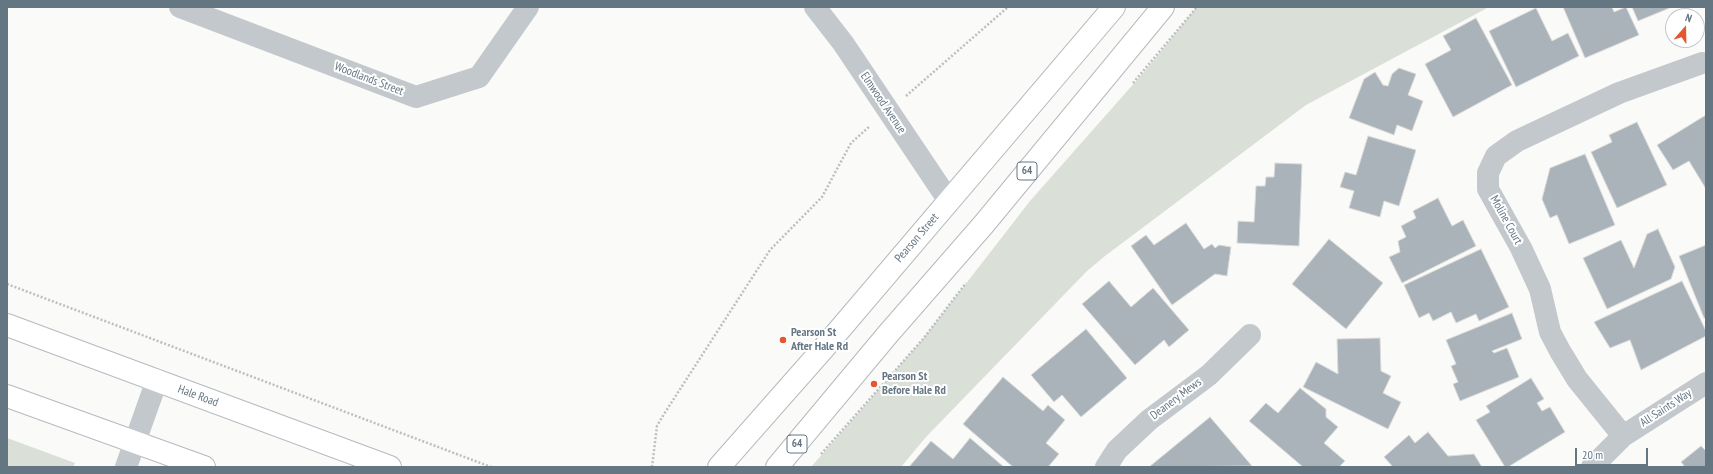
<!DOCTYPE html>
<style>
body{margin:0}
#map{position:relative;width:1713px;height:474px;overflow:hidden;background:#fafaf8;font-family:"PT Sans Narrow",sans-serif}
canvas{display:block}
.frame{position:absolute;inset:0;border:8px solid #657683;pointer-events:none}
.north{position:absolute;left:1665px;top:8px;width:40px;height:40px;box-sizing:border-box;background:#fff;border:1px solid #c1c8cd;border-radius:50%;rotate:20deg;font-size:11px;font-weight:700;line-height:16px;text-align:center;color:#657683}
.north::after{content:'';display:block;margin:auto;width:14px;height:18px;background:#e4572e;clip-path:polygon(50% 0,100% 100%,50% 72%,0 100%)}
.scale{position:absolute;left:1575px;top:448px;width:73px;height:18px;box-sizing:border-box;border:2px solid #657683;border-top:0;padding-left:5px;font-size:12px;line-height:14px;white-space:nowrap;color:#657683;-webkit-text-stroke:3px #fff;paint-order:stroke}
</style>
<div id="map">
<canvas width="1713" height="474"></canvas>
<div class="frame"></div>
<div class="north">N</div>
<div class="scale">20 m</div>
</div>
<script>
const ctx = document.querySelector('canvas').getContext('2d');
ctx.lineJoin = 'round';
function paint(path, color) { ctx.fillStyle = color; ctx.fill(path, 'evenodd'); }
const toPath = rows => new Path2D(rows.map(r => 'M' + r).join(''));
function trace(path, color, width, dash) { ctx.strokeStyle = color; ctx.lineWidth = width; ctx.lineCap = dash ? 'butt' : 'round'; ctx.setLineDash(dash || []); ctx.stroke(path); }
function drawText(font, color, halo, rows, align = 'center') {
  ctx.font = font + ' "PT Sans Narrow",sans-serif'; ctx.lineWidth = 4; ctx.setLineDash([]); ctx.textBaseline = 'middle'; ctx.strokeStyle = halo; ctx.fillStyle = color; for (const [text, x, y, turn = 0] of rows) {
    ctx.save(); ctx.translate(x, y); ctx.rotate((+turn || 0) * Math.PI / 180); ctx.textAlign = isNaN(turn) ? turn : align; if (halo) ctx.strokeText(text, 0, 0); ctx.fillText(text, 0, 0); ctx.restore();
  }
}
paint(toPath([
 [1197,7,1489,7,1306,105,1105,256,1087,271,926,437,901,467,811,467,923,339,1030,201,1144,72],
 [7,438,75,463,73,467,7,467]
]), '#dadfd7');
const building = toPath([
 [1563,7,1612,7,1614,12,1626,7,1639,35,1585,58,1563,7],
 [1632,7,1672,7,1638,21,1632,7],
 [1536,8,1552,41,1568,33,1579,56,1516,87,1489,31,1536,8],
 [1476,18,1512,85,1453,117,1425,64,1451,50,1443,36,1476,18],
 [1399,68,1416,74,1408,95,1423,101,1412,131,1397,125,1394,135,1349,118,1364,79,1375,72,1383,85,1388,86,1392,74,1399,68],
 [1706,115,1706,189,1689,161,1673,170,1657,145,1706,115],
 [1637,122,1667,185,1617,208,1591,152,1612,142,1609,135,1637,122],
 [1368,136,1416,150,1399,206,1384,201,1380,217,1349,208,1354,191,1340,187,1345,172,1356,175,1368,136],
 [1585,154,1615,225,1569,244,1557,215,1550,218,1542,199,1550,168,1585,154],
 [1275,163,1302,164,1299,246,1237,243,1238,221,1254,222,1256,186,1265,186,1266,177,1274,177,1275,163],
 [1438,198,1452,226,1463,220,1476,246,1402,283,1389,257,1400,252,1398,241,1406,237,1401,226,1416,218,1413,211,1438,198],
 [1186,223,1204,249,1212,244,1215,248,1219,245,1231,247,1227,276,1215,274,1172,305,1131,246,1146,235,1154,245,1186,223],
 [1658,229,1675,267,1671,279,1607,309,1583,258,1621,240,1634,268,1647,234,1658,229],
 [1329,239,1383,283,1346,329,1292,284,1329,239],
 [1706,245,1706,318,1704,318,1679,256,1706,245],
 [1481,249,1509,307,1479,321,1476,314,1456,323,1451,312,1433,321,1429,313,1419,318,1404,285,1481,249],
 [1109,281,1131,307,1153,288,1189,330,1169,347,1164,340,1135,365,1082,304,1109,281],
 [1682,281,1706,331,1706,336,1641,370,1630,340,1610,348,1594,322,1682,281],
 [1512,313,1522,339,1492,351,1494,353,1507,348,1519,377,1460,401,1453,384,1458,382,1451,366,1456,364,1446,340,1512,313],
 [1086,329,1127,378,1081,417,1062,395,1054,402,1031,375,1086,329],
 [1380,338,1381,371,1391,376,1383,393,1401,402,1388,429,1303,387,1316,362,1338,374,1337,339,1380,338],
 [1003,377,1043,411,1048,405,1065,420,1046,443,1059,454,1048,467,1013,467,963,424,1003,377],
 [1531,378,1544,399,1537,403,1542,411,1550,407,1565,432,1508,467,1505,467,1476,420,1490,412,1486,406,1531,378],
 [1300,388,1326,409,1326,417,1338,427,1324,443,1345,461,1339,467,1303,467,1249,421,1251,419,1266,403,1278,413,1300,388],
 [1210,417,1252,466,1149,467,1210,417],
 [1428,432,1448,456,1474,454,1482,467,1393,467,1384,457,1409,435,1415,443,1428,432],
 [970,438,1004,467,909,467,931,441,953,459,970,438],
 [1701,446,1706,451,1706,467,1685,467,1681,462,1701,446]
]);
paint(building, '#aab3b9');
trace(building, '#dcdcda', 1);
const major = toPath([
 [7,325,390,467],
 [7,396,204,467],
 [719,467,823,349,1114,7],
 [777,467,888,334,984,224,1163,7]
]);
trace(major, '#b5babe', 24);
trace(toPath([
 [1133,83,1197,7],
 [906,96,1008,7],
 [7,284,491,467],
 [821,454,923,339,966,283],
 [652,467,657,426,664,414,770,250,822,197,851,143,870,126]
]), '#bbbfc2', 2.5, [2, 2]);
trace(toPath([
 [180,7,416,97,479,77,528,7],
 [815,7,843,43,949,201],
 [1623,436,1577,379,1560,351,1550,332,1540,289,1521,248,1488,189,1488,173,1496,156,1517,141,1619,93,1702,63],
 [126,467,157,380],
 [1106,467,1117,450,1149,420,1209,375,1250,335],
 [1592,467,1623,436,1706,383]
]), '#c3c8cc', 22);
trace(major, '#fff', 22);
for (const [x, y, r, color] of [
 [783,340,4,"#e4572e"],
 [874,384,4,"#e4572e"]
]) { const dot = new Path2D(); dot.arc(x, y, r, 0, 2 * Math.PI); ctx.fillStyle = color; ctx.fill(dot); trace(dot, '#fff', 1.5); }
for (const [x, y, w] of [
 [1027,171,20],
 [797,444,20]
]) { const box = new Path2D(); box.roundRect(x - w / 2, y - 9, w, 18, 3); ctx.fillStyle = '#fff'; ctx.fill(box); trace(box, '#657683', 1); }
drawText('bold 11px', '#657683', null, [
 ["64",1027,171],
 ["64",797,444]
]);
drawText('12px', '#657683', '#fff', [
 ["Woodlands Street",369,79,21],
 ["Elmwood Avenue",883,103,56],
 ["Moline Court",1506,220,61],
 ["Pearson Street",917,238,-49],
 ["Hale Road",198,396,20],
 ["Deanery Mews",1176,399,-37],
 ["All Saints Way",1666,408,-33]
]);
drawText('bold 12px', '#657683', '#fff', [
 ["Pearson St",791,333],
 ["After Hale Rd",791,347],
 ["Pearson St",882,377],
 ["Before Hale Rd",882,391]
], 'left');
</script>
